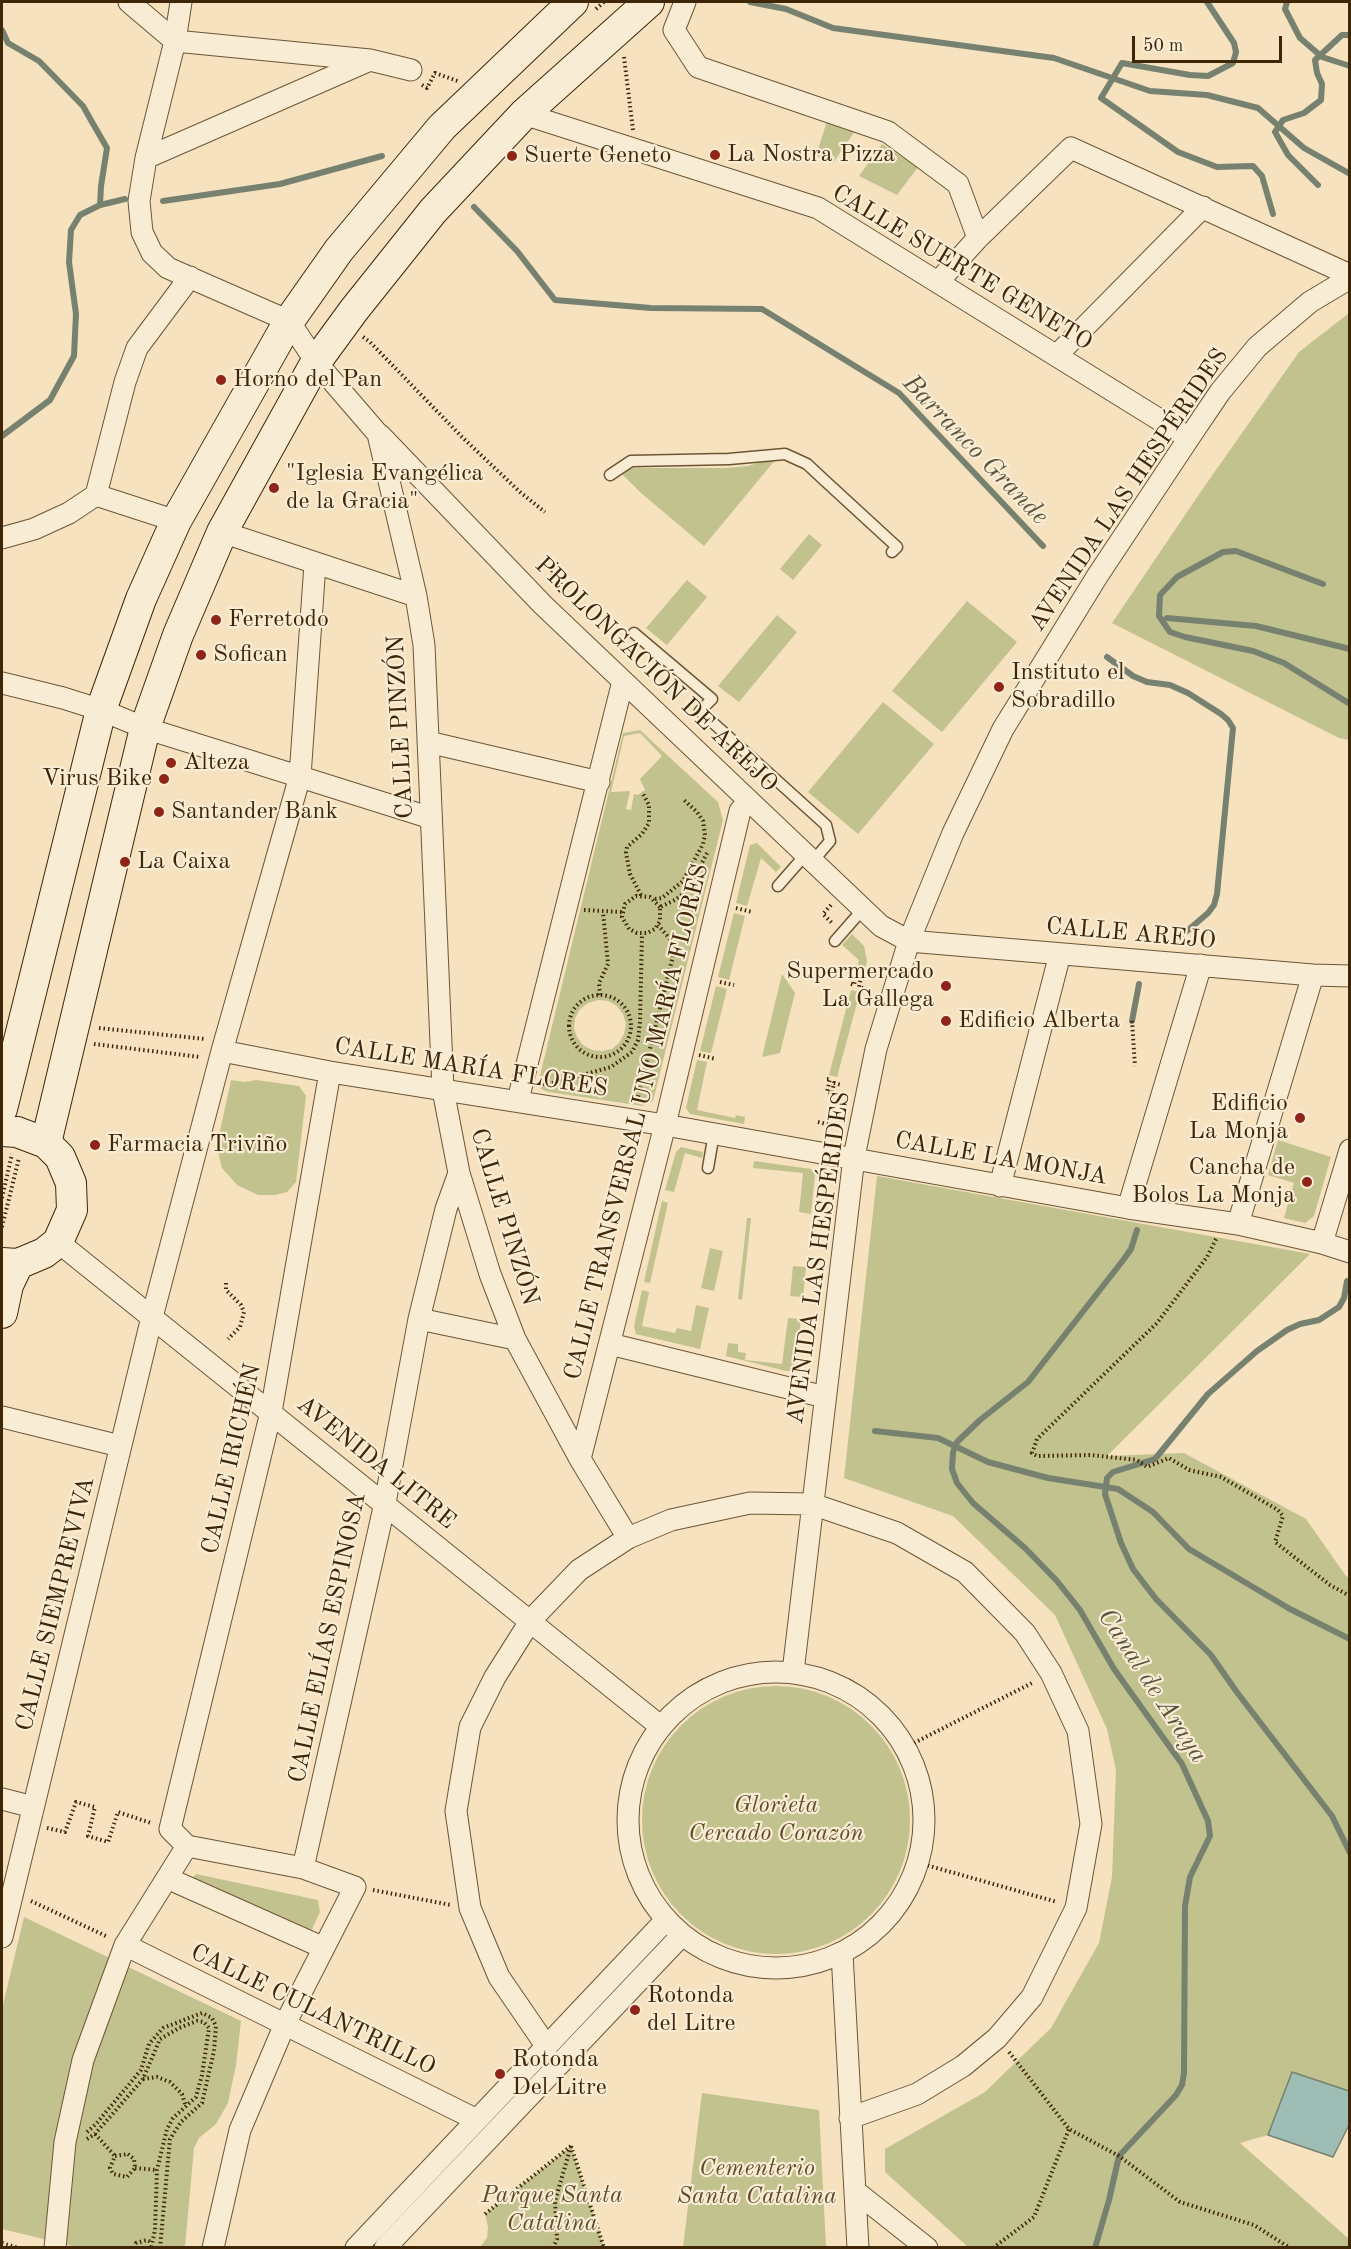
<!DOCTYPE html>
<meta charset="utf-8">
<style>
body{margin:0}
#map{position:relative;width:1351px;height:2249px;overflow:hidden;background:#f6e2bf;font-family:"Old Standard TT",serif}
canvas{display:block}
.frame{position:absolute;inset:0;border:3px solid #3f2606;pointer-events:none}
.scale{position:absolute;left:1132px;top:36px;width:150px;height:27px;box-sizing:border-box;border:3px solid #3f2606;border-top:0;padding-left:8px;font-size:18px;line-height:21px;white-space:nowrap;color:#3f2606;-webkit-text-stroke:4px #f9ecd5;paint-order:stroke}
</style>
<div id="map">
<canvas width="1351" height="2249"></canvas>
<div class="frame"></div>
<div class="scale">50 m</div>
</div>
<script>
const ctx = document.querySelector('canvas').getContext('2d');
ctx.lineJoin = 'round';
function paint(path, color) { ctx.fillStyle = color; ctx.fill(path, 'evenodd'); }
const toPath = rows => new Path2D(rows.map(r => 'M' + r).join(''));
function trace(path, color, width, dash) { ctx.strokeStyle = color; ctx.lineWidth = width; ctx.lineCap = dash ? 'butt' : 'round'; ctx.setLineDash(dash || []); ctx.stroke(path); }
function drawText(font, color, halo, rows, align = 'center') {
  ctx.font = font + ' "Old Standard TT",serif'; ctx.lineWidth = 4.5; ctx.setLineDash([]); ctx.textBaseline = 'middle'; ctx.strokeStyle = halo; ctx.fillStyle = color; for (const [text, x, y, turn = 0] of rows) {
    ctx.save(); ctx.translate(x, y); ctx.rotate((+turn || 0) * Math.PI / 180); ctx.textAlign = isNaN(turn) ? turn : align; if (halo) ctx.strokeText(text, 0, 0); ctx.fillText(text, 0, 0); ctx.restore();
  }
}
paint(toPath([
 [827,121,855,131,833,163,816,156],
 [882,144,918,167,897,195,859,176],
 [1349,313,1349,740,1339,738,1112,623,1204,487,1299,352],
 [776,459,704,546,641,493,623,475,626,470,633,468,727,468,748,466,767,460],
 [809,534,822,545,793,580,780,569],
 [687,580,707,597,667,645,646,628],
 [967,601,1017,642,942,732,892,691],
 [777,615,797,632,739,702,718,686],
 [883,702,934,744,858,834,808,792],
 [640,730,718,802,723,820,653,1101,643,1106,549,1092,541,1089,538,1084,623,733],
 [640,733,662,756,640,779,645,790,638,795,634,794,631,810,626,809,630,791,611,792,624,736],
 [598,1000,608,1001,617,1006,623,1014,626,1024,624,1034,619,1043,612,1049,602,1051,592,1050,583,1045,577,1037,574,1028,575,1018,580,1009,588,1003],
 [757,843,781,867,776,872,761,858,747,906,736,903,750,845],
 [734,913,745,916,729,980,718,977],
 [852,934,864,946,867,961,865,970,857,968,859,960,842,945],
 [782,974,795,993,780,1053,762,1057],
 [716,986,727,989,711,1053,700,1051],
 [851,990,860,992,837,1077,829,1075],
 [697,1060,707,1062,697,1110,735,1118,736,1115,745,1117,744,1124,690,1114,686,1108],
 [231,1080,245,1082,256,1080,299,1086,306,1096,296,1182,287,1192,275,1195,258,1195,237,1185,222,1168,218,1152,218,1140],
 [1278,1140,1331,1157,1314,1216,1305,1223,1284,1218,1294,1183,1268,1175],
 [681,1147,703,1152,702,1158,685,1153,674,1192,665,1190,676,1152],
 [754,1161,811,1169,815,1175,811,1214,799,1212,803,1173,753,1168],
 [877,1176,1310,1254,1107,1456,1184,1453,1306,1519,1346,1576,1349,1578,1349,2091,1293,2072,1268,2135,1240,2143,1349,2239,1349,2247,968,2247,885,2172,885,2149,985,2092,1051,2028,1099,1943,1112,1877,1116,1770,1107,1729,1055,1615,953,1516,844,1478],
 [662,1201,668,1203,650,1283,644,1282],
 [747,1218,751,1218,742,1300,738,1299],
 [710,1248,723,1251,714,1291,701,1288],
 [793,1266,806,1267,803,1297,790,1296],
 [642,1290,649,1292,642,1326,675,1333,677,1328,691,1331,696,1305,709,1308,700,1349,636,1334,634,1326],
 [788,1318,801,1319,796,1368,792,1371,786,1371,726,1356,728,1343,738,1344,738,1352,746,1353,745,1360,782,1364],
 '642 1820a134 134 0 1 1 268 0a134 134 0 1 1-268 0Z',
 [196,1874,318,1900,320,1912,310,1933,190,1881],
 [24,1917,241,2021,236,2065,228,2103,216,2124,199,2138,194,2148,185,2247,77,2247,2,2229,2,2009],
 [702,2093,819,2110,826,2247,683,2247],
 [571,2146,604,2247,480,2247,487,2238,488,2227,485,2214]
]), '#c1c28e');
const water = toPath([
 [1292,2072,1349,2091,1349,2125,1333,2157,1268,2135,1292,2072]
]);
paint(water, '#9dbdb5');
trace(water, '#77816f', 1.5);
trace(toPath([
 [750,2,786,9,833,28,1054,58,1150,91,1207,95,1258,108,1304,148,1350,174],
 [1207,2,1234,43,1236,52,1233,63,1208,76,1190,75,1122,63,1101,98,1178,152,1217,167,1253,166,1262,176,1273,214],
 [1287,2,1285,9,1300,38,1322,57,1350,66],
 [2,30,8,43,39,61,83,106,92,122,107,148,101,186,100,205],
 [1318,185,1288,155,1275,132,1283,120,1304,113,1321,100,1322,84,1317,73,1315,60,1342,35,1350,35],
 [163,201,280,184,382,156],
 [474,207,517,251,555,300,651,308,762,309,899,393,1043,546],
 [2,436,50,400,74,356,76,314,69,262,71,230,80,215,100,205,125,199],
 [1323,584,1236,551,1223,552,1177,577,1160,595,1159,616,1170,632,1185,637,1253,651,1284,663,1350,704],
 [1167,618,1256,626,1350,649],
 [1107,657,1133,676,1147,682,1170,685,1188,693,1221,714,1228,720,1233,728,1217,894,1214,905,1208,913,1180,937],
 [1132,1021,1139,984],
 [1347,1281,1344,1298,1339,1307,1319,1320,1300,1324,1287,1330,1257,1351,1208,1394,1155,1459,1113,1472,1107,1478,1105,1494,1121,1543,1133,1569,1156,1599,1211,1655,1236,1691,1332,1816,1350,1853],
 [875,1431,938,1438,988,1462,1048,1478,1118,1489,1153,1512,1189,1549,1290,1609,1350,1639],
 [1095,2248,1109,2200,1119,2156,1176,2095,1182,2085,1184,2073,1185,1906,1190,1877,1210,1836,1208,1821,1182,1764,1114,1669,1080,1610,1057,1581,1025,1548,973,1503,957,1483,952,1469,953,1452,957,1442,980,1420,1028,1382,1124,1259,1131,1249,1137,1230]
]), '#77816f', 6);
const lane = toPath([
 [610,475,631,461,729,459,785,454,807,464,823,479,897,547,892,552],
 [634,633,712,699,700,711,826,825,830,841,813,861],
 [778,886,806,854],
 [835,941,863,909],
 [708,1168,714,1133]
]);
const street = toPath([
 [129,2,175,41,370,60,411,70],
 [181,2,175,41,146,158,139,201,142,232,152,253,168,268,289,321,316,362,378,434,416,596,424,645,443,1090,459,1173,490,1274,515,1339,580,1459,628,1538],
 [685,2,674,30,698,67,888,132,958,184,978,238],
 [524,114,818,208,1189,438],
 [146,158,368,61],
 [938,282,978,238,1071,148,1350,275],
 [1057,355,1203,207],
 [380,435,543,605,881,926,909,941,1313,975,1350,976],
 [96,495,176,521],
 [222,532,416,596],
 [2,538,34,529,69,513,96,495,125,382,137,348,190,277],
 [2,683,63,698,101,710,145,728,431,818],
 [428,742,599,782],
 [222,1051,330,1072,665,1125,1128,1208,1238,1224,1322,1243,1350,1252],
 [518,1100,623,681],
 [1000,1186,1060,954],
 [1128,1208,1201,965],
 [1238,1224,1313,975],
 [58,1242,660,1726],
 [1322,1243,1350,1150],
 [419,1319,515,1339],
 [610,1344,825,1397],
 [2,1417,120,1446],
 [580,1459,665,1125,740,811,749,801],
 [793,1672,854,1157,876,1049,909,941,953,833,1003,729,1098,575,1189,438,1220,392,1257,347,1310,302,1350,278],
 '628 1820a148 148 0 1 1 296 0a148 148 0 1 1-296 0Z',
 [2,1799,33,1807],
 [187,1846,170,1829,271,1412,330,1072],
 [187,1846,303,1868,355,1887,285,2024,240,2130,213,2248],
 [303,1868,385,1503,419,1319,446,1209,459,1173],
 [167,1878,324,1948],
 [2,1937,152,1317,222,1051,300,776,315,564],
 [125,1945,477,2120],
 [842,1953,858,2248],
 [547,2047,499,1977,470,1908,456,1811,470,1727,495,1677,531,1620,579,1570,628,1538,671,1520,750,1503,812,1504,897,1533,965,1572,1025,1633,1051,1673,1078,1731,1091,1824,1076,1908,1032,1997,997,2038,963,2066,917,2094,850,2118],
 [855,2191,927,2248],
 [55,2248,65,2142,83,2060,125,1945,187,1846],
 [356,2248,666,1920],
 [385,2248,682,1935]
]);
const secondary = toPath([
 [2,1109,101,710,141,599,176,521,289,321,339,250,442,127,573,2],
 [2,1131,17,1132,46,1143,60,1157,71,1183,72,1210,58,1242,44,1253,18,1264,2,1263],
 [46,1143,145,728,178,635,222,532,316,362,354,310,433,211,524,114,649,2],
 [2,1313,8,1285,18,1264]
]);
trace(lane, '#6d5534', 13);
trace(street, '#6d5534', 23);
trace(secondary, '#3f2606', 32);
trace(toPath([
 [596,9,604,2],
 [624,57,633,130],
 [422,85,427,88,435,73,458,81],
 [363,337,370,342,462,437,520,492,545,512],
 [559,592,563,587,550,572,557,564,565,573,568,570],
 [641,895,630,874,626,853,627,847,642,834,649,823,649,805,642,792],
 [655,899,662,898,683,881,703,844,705,835,703,821,697,812,684,800],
 [831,905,823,914,832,923],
 [660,907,650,897,636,896,625,904,622,917,629,929,637,933,647,933,655,929,660,921,660,907,675,900,688,890,707,853],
 [736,908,752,912],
 [584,910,622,912],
 [720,982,734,985],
 [851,984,854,985,857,971,862,972,859,987,866,989],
 [600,995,599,983,608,964,603,912],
 '569 1026a31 31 0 1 1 62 0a31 31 0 1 1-62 0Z',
 [1132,1021,1135,1066],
 [99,1028,205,1039],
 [94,1044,200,1057],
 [699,1055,716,1059],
 [827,1079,830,1079,827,1092,832,1093,834,1083,841,1085],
 [543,1084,554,1083,611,1067,632,1052,638,1040,640,1022,642,934],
 [637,1101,674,952,670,939,658,925],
 [818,1122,831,1125],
 [2,1198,12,1154],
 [2,1227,19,1158],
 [1216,1239,1207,1257,1157,1323,1037,1439,1032,1453,1037,1456,1091,1455,1137,1460,1147,1467,1169,1458,1189,1470,1221,1477,1278,1510,1283,1516,1275,1542,1330,1585,1350,1596],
 [226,1283,226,1290,241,1305,244,1312,240,1327,228,1339],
 [906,1747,1034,1682],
 [47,1828,65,1832,76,1802,95,1807,88,1836,108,1842,118,1812,151,1823],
 [919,1863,1057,1902],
 [373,1890,451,1905],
 [31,1901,108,1937],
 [1009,2052,1069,2129,1119,2156,1180,2202,1254,2225,1290,2248],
 [143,2079,157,2077,170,2082,182,2094,186,2107],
 [87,2132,96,2124,141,2070,149,2044,163,2028,202,2013,212,2018,216,2026,214,2051,202,2103,181,2122,170,2139,160,2248],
 [95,2134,115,2156],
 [87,2139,95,2134,143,2079,160,2039,179,2028,197,2021,204,2022,209,2028,202,2075,196,2097,173,2118,167,2129,157,2170,155,2230,151,2248],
 [571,2146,604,2248],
 [128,2154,134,2159,135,2168,127,2177,113,2174,110,2168,115,2156,128,2154],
 [135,2168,157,2170],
 [485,2214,571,2146],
 [2,2243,18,2248],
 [136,2248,136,2243,147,2240,151,2242],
 [553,2248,557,2239,555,2201,571,2146],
 [993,2248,1034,2217,1069,2129]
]), '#3f2606', 4, [1.5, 3]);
trace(lane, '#f9ecd5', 10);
trace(street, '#f9ecd5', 21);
trace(secondary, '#f9ecd5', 30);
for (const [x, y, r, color] of [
 [715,155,6,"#8f2418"],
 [512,156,6,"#8f2418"],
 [221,380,6,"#8f2418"],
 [274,488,6,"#8f2418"],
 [216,620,6,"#8f2418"],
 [201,655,6,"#8f2418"],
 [999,687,6,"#8f2418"],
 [171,763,6,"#8f2418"],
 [164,779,6,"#8f2418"],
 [159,812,6,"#8f2418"],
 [125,862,6,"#8f2418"],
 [946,986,6,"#8f2418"],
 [946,1021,6,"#8f2418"],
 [1300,1118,6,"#8f2418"],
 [95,1145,6,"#8f2418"],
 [1307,1182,6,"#8f2418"],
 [635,2010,6,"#8f2418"],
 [500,2074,6,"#8f2418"]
]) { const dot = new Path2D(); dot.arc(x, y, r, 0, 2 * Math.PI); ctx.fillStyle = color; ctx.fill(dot); trace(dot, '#f9ecd5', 2); }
drawText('24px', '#3f2606', '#f9ecd5', [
 ["La Nostra Pizza",727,155],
 ["Suerte Geneto",524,156],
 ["Horno del Pan",233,380],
 ["\"Iglesia Evangélica",286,474],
 ["de la Gracia\"",286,502],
 ["Ferretodo",228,620],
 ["Sofican",213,655],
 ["Instituto el",1011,673],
 ["Sobradillo",1011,701],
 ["Alteza",183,763],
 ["Virus Bike",152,779,"right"],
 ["Santander Bank",171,812],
 ["La Caixa",137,862],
 ["Supermercado",934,972,"right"],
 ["La Gallega",934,1000,"right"],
 ["Edificio Alberta",958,1021],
 ["Edificio",1288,1104,"right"],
 ["La Monja",1288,1132,"right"],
 ["Farmacia Triviño",107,1145],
 ["Cancha de",1295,1168,"right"],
 ["Bolos La Monja",1295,1196,"right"],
 ["Rotonda",647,1996],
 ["del Litre",647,2024],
 ["Rotonda",512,2060],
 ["Del Litre",512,2088]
], 'left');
drawText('24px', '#3f2606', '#f9ecd5', [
 ["CALLE SUERTE GENETO",962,268,31],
 ["AVENIDA LAS HESPÉRIDES",1129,490,-56],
 ["PROLONGACIÓN DE AREJO",656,675,44],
 ["CALLE PINZÓN",401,727,-93],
 ["CALLE AREJO",1131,934,5],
 ["CALLE MARÍA FLORES",471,1068,9],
 ["CALLE TRANSVERSAL UNO MARÍA FLORES",637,1122,-76],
 ["CALLE LA MONJA",1001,1159,10],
 ["CALLE PINZÓN",504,1217,73],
 ["AVENIDA LAS HESPÉRIDES",819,1258,-82],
 ["CALLE IRICHÉN",232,1459,-77],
 ["AVENIDA LITRE",376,1463,39],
 ["CALLE SIEMPREVIVA",56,1604,-76],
 ["CALLE ELÍAS ESPINOSA",328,1638,-78],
 ["CALLE CULANTRILLO",313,2010,26]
]);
drawText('italic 24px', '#604d28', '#f9ecd5', [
 ["Glorieta",776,1806],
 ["Cercado Corazón",776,1834],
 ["Cementerio",757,2169],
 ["Santa Catalina",757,2197],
 ["Parque Santa",552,2196],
 ["Catalina",552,2224]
]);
drawText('italic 26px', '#5b533b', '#f9ecd5', [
 ["Barranco Grande",975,450,46],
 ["Canal de Araya",1152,1686,57]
]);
</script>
